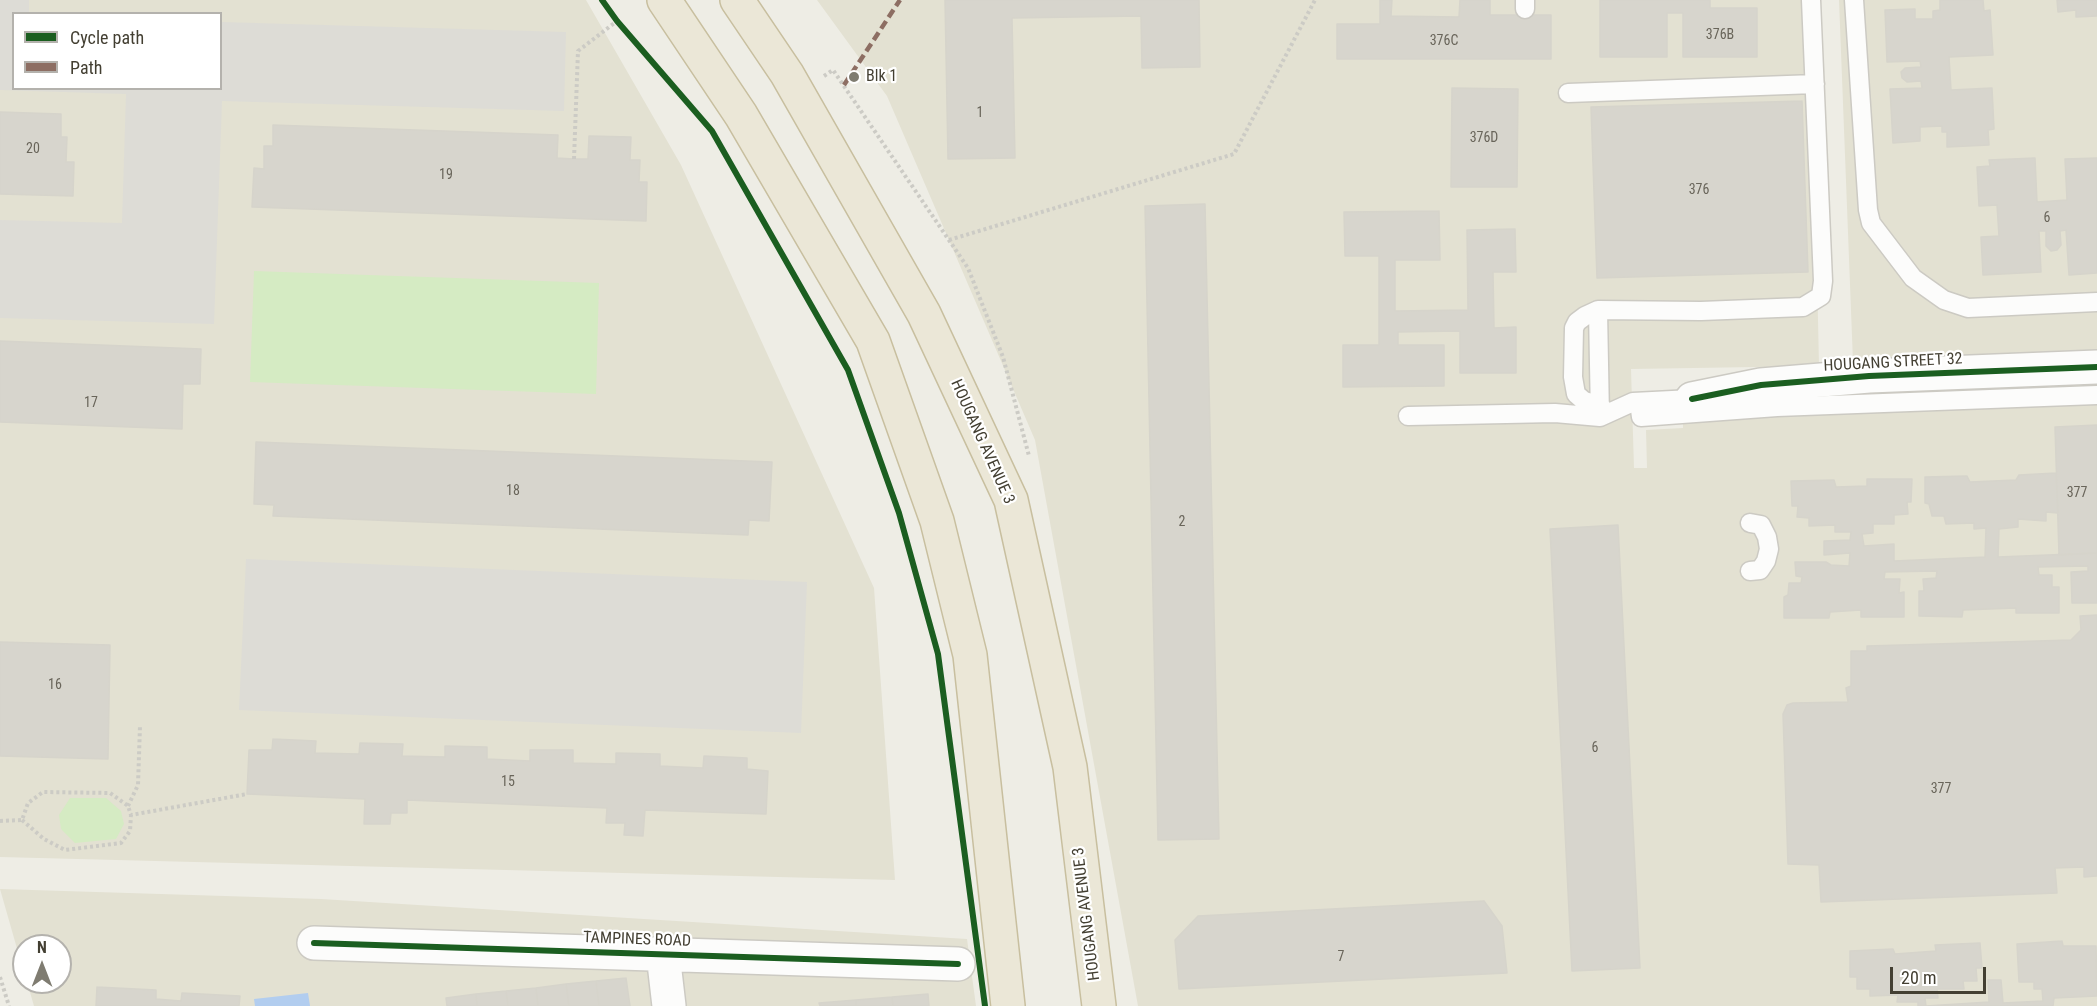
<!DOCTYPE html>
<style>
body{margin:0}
#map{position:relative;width:2097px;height:1006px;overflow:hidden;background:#eeede5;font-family:"Roboto Condensed",sans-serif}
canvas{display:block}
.legend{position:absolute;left:12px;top:12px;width:210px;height:78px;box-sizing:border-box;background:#fff;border:2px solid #b4b2ad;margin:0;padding:8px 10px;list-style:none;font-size:18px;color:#433f32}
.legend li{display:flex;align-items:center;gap:12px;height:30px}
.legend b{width:30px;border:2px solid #b4b2ad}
.north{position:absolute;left:12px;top:934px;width:60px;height:60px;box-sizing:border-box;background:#fff;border:2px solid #b4b2ad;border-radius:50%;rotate:0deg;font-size:16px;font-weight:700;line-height:24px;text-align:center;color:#433f32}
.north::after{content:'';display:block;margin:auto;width:21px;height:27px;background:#7f7c71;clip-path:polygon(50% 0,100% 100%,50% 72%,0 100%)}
.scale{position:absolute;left:1890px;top:967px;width:96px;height:27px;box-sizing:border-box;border:3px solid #433f32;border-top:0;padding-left:8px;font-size:18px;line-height:21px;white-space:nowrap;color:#433f32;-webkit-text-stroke:4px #fff;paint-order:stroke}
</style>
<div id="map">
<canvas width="2097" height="1006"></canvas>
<ul class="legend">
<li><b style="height:8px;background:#1b5e20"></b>Cycle path</li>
<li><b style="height:8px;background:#8d6e63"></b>Path</li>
</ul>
<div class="north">N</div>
<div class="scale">20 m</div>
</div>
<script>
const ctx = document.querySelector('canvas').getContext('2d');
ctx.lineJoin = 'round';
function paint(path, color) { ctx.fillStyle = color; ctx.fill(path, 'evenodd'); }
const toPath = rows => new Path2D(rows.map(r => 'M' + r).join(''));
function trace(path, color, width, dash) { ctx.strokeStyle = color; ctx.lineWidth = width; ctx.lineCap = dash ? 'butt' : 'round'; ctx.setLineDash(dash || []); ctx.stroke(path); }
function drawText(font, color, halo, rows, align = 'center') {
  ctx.font = font + ' "Roboto Condensed",sans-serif'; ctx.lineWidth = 4.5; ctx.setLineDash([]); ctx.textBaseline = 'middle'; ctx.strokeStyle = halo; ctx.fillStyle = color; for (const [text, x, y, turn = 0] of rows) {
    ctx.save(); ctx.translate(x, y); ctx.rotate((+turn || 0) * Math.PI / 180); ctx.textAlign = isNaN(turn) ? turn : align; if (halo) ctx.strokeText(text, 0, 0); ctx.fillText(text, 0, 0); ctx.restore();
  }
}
paint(toPath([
 [0,0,586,0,681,165,874,588,895,880,0,857],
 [14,14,220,14,220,88,14,88],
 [817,0,1811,0,1819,366,1631,369,1634,468,1647,468,1646,430,1683,428,1683,417,2097,402,2097,1006,1138,1006,1035,440,887,96],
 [1839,0,2097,0,2097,356,1853,362],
 [0,889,321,899,967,939,976,1006,34,1006,27,982,60,982,60,946,24,946,24,973]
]), '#e3e1d2');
paint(toPath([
 [254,271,599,283,596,394,250,382],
 [70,798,106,798,121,811,124,824,116,839,75,843,61,829,59,815]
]), '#d5ebc3');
paint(toPath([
 [0,0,29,0,29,13,14,14,14,88,220,88,221,22,566,32,564,111,222,101,214,324,0,318,0,220,122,223,126,94,0,90],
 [246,559,807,582,801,733,239,710]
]), '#dddcd6');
paint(toPath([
 [308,993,310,1006,255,1006,254,999]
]), '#b2cdef');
const building = toPath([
 [945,0,1199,0,1200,67,1142,68,1141,16,1012,18,1015,158,948,159,945,0],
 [1380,0,1392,0,1391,16,1459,17,1460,0,1490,0,1490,15,1551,15,1551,59,1337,59,1337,24,1380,24,1380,0],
 [1600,0,1710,0,1710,8,1757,8,1757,57,1683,57,1683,13,1667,13,1667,57,1600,57,1600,0],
 [1940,0,1983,0,1984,11,1990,10,1993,55,1949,57,1951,90,1992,88,1994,129,1988,130,1989,145,1947,147,1947,132,1942,132,1942,126,1920,127,1920,141,1893,143,1890,89,1922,88,1921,81,1907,82,1902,78,1901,72,1905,68,1921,67,1920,61,1887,62,1885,10,1915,9,1915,19,1933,19,1933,11,1940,10,1940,0],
 [2057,0,2097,0,2097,16,2076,17,2076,10,2058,12,2057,0],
 [1452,88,1518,89,1517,187,1451,187,1452,88],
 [1802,101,1808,272,1597,278,1591,107,1802,101],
 [0,112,61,114,61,137,67,137,66,162,74,162,73,196,0,194,0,112],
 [273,125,558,135,557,158,574,159,588,159,589,136,631,137,630,160,640,160,639,182,647,182,646,221,252,207,254,168,264,169,264,146,273,146,273,125],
 [2035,158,2037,202,2067,200,2065,159,2097,158,2097,273,2069,275,2066,230,2060,231,2061,245,2057,250,2051,251,2046,246,2046,231,2039,231,2041,272,1983,275,1981,237,1999,236,1997,205,1979,206,1977,167,1990,166,1989,160,2035,158],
 [1205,204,1219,839,1158,840,1145,206,1205,204],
 [1439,211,1440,260,1395,260,1395,311,1468,310,1467,230,1515,229,1516,272,1493,272,1494,328,1516,327,1516,373,1460,373,1460,331,1398,332,1398,345,1444,345,1444,386,1343,387,1343,345,1379,345,1379,256,1345,256,1344,212,1439,211],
 [0,341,201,349,200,384,183,384,182,429,0,422,0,341],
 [2097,425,2097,553,2059,555,2055,427,2097,425],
 [256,442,772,462,769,521,749,520,748,535,273,516,274,505,254,504,256,442],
 [2056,473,2058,513,2046,512,2046,521,2018,519,2018,527,1999,529,1998,557,2097,553,2097,603,2072,603,2071,572,2088,571,2088,566,2038,567,2039,575,2052,575,2052,587,2059,587,2059,613,2016,613,2016,608,1963,610,1962,617,1919,616,1919,591,1924,591,1923,579,1936,578,1937,571,1885,572,1884,579,1900,579,1899,593,1904,592,1904,617,1861,617,1861,610,1830,612,1829,618,1784,618,1784,597,1788,595,1789,583,1801,583,1802,577,1796,576,1795,562,1826,562,1831,565,1849,566,1850,553,1824,555,1824,541,1850,540,1851,532,1835,532,1835,525,1809,526,1809,518,1797,517,1798,506,1792,506,1791,481,1834,480,1836,487,1867,486,1867,479,1912,479,1911,502,1907,502,1908,514,1894,515,1894,524,1873,524,1873,533,1862,534,1864,546,1894,544,1894,561,1985,557,1986,528,1974,529,1974,523,1946,524,1944,516,1932,516,1929,504,1925,503,1925,477,1967,476,1970,482,2016,480,2019,475,2056,473],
 [1618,525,1640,968,1572,971,1550,529,1618,525],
 [2097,615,2097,876,2084,877,2084,867,2055,868,2057,893,1821,902,1819,865,1788,864,1783,714,1787,705,1793,703,1848,702,1846,688,1851,686,1851,651,1867,651,1867,646,2071,640,2081,630,2080,616,2097,615],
 [0,642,110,645,108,759,0,756,0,642],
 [273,739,316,741,315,753,359,754,360,743,403,744,402,756,445,757,445,746,487,747,487,759,530,761,530,750,573,750,573,763,616,764,616,753,660,754,660,766,703,768,704,756,747,758,747,769,768,771,766,814,645,810,643,836,624,835,625,823,606,823,607,808,407,800,407,813,391,813,390,824,364,824,365,799,247,794,249,750,272,750,273,739],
 [1484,901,1502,926,1507,973,1179,989,1175,940,1198,916,1484,901],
 [2062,941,2063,946,2096,946,2097,996,2054,998,2053,1006,1918,1006,1918,1002,1897,1002,1898,995,1870,996,1870,989,1857,989,1857,977,1850,977,1850,951,1893,949,1895,954,1936,951,1935,945,1980,943,1982,968,1976,968,1977,981,1963,981,1964,989,1937,989,1938,998,1925,998,1926,1006,1989,1002,1988,980,2001,980,2003,1003,2043,1001,2042,989,2034,989,2034,982,2019,982,2017,944,2062,941],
 [626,978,630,1006,599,1006,596,981,626,978],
 [596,981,599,1006,569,1006,566,984,596,981],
 [566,984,569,1006,538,1006,536,988,566,984],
 [97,987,156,990,156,999,181,1001,182,993,240,996,239,1006,96,1006,97,987],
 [536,988,538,1006,508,1006,506,991,536,988],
 [506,991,508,1006,477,1006,476,994,506,991],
 [476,994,477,1006,447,1006,446,998,476,994],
 [928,994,929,1006,893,1006,892,997,928,994],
 [892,997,893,1006,856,1006,856,1000,892,997],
 [856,1000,856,1006,820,1006,819,1003,856,1000]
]);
paint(building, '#d7d5cd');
trace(building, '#d6d4cb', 1.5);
const lane = toPath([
 [1525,0,1525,9],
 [1854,0,1868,210,1871,223,1913,278,1944,300,1968,308,2097,302],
 [1568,93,1815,84],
 [1598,310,1600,417],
 [1639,402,1641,417,1777,407,2097,395],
 [1601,406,1584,401,1576,394,1573,377,1574,328,1577,322,1585,316,1598,310,1701,311,1803,307,1821,296,1823,281,1811,0],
 [1408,416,1555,413,1600,417,1633,402,1692,399],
 [1750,523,1761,525,1767,537,1769,549,1766,561,1760,570,1750,571]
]);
const street = toPath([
 [1692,399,1761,385,1869,376,2097,367],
 [314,943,958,964],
 [663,954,669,1006]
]);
const highway = toPath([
 [664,0,741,115,873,341,937,521,970,655,1008,1006],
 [737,0,787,74,924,314,1011,500,1070,767,1099,1006]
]);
trace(lane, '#cccac3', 21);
trace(street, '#cccac3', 36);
trace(highway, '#c8bf9f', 36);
trace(toPath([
 [824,76,833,70,968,268,1003,357,1029,456],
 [574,159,578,51,617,21],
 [949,240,1234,154,1315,0],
 [128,806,138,785,140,726],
 [22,820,44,839,65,850,121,843,130,831,131,815],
 [0,821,22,820,28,803,43,792,110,793,128,806,131,815,247,794],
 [0,977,9,1006]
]), '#cccbc5', 4, [3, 3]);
trace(lane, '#fcfcfb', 18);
trace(street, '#fcfcfb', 33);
trace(highway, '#ebe7d7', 33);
trace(toPath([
 [844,85,900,0]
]), '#8d6e63', 4.5, [9, 4.5]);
trace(toPath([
 [602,0,617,21,712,131,848,370,899,513,938,654,985,1006],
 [1692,399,1761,385,1869,376,2097,367],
 [314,943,958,964]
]), '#1b5e20', 6);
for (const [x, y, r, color] of [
 [854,77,6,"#7f7c71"]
]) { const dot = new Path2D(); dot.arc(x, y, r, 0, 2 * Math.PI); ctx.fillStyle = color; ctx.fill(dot); trace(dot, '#fff', 2); }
drawText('14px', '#69655a', null, [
 ["376B",1720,35],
 ["376C",1444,41],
 ["1",980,113],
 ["376D",1484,138],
 ["20",33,149],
 ["19",446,175],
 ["376",1699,190],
 ["6",2047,218],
 ["17",91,403],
 ["18",513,491],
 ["377",2077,493],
 ["2",1182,522],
 ["16",55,685],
 ["6",1595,748],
 ["15",508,782],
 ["377",1941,789],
 ["7",1341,957]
]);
drawText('16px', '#433f32', '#fff', [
 ["Blk 1",866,77]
], 'left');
drawText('16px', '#433f32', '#fff', [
 ["HOUGANG STREET 32",1893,363,-3],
 ["HOUGANG AVENUE 3",982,442,66],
 ["HOUGANG AVENUE 3",1087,914,-97],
 ["TAMPINES ROAD",637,940,2]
]);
</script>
